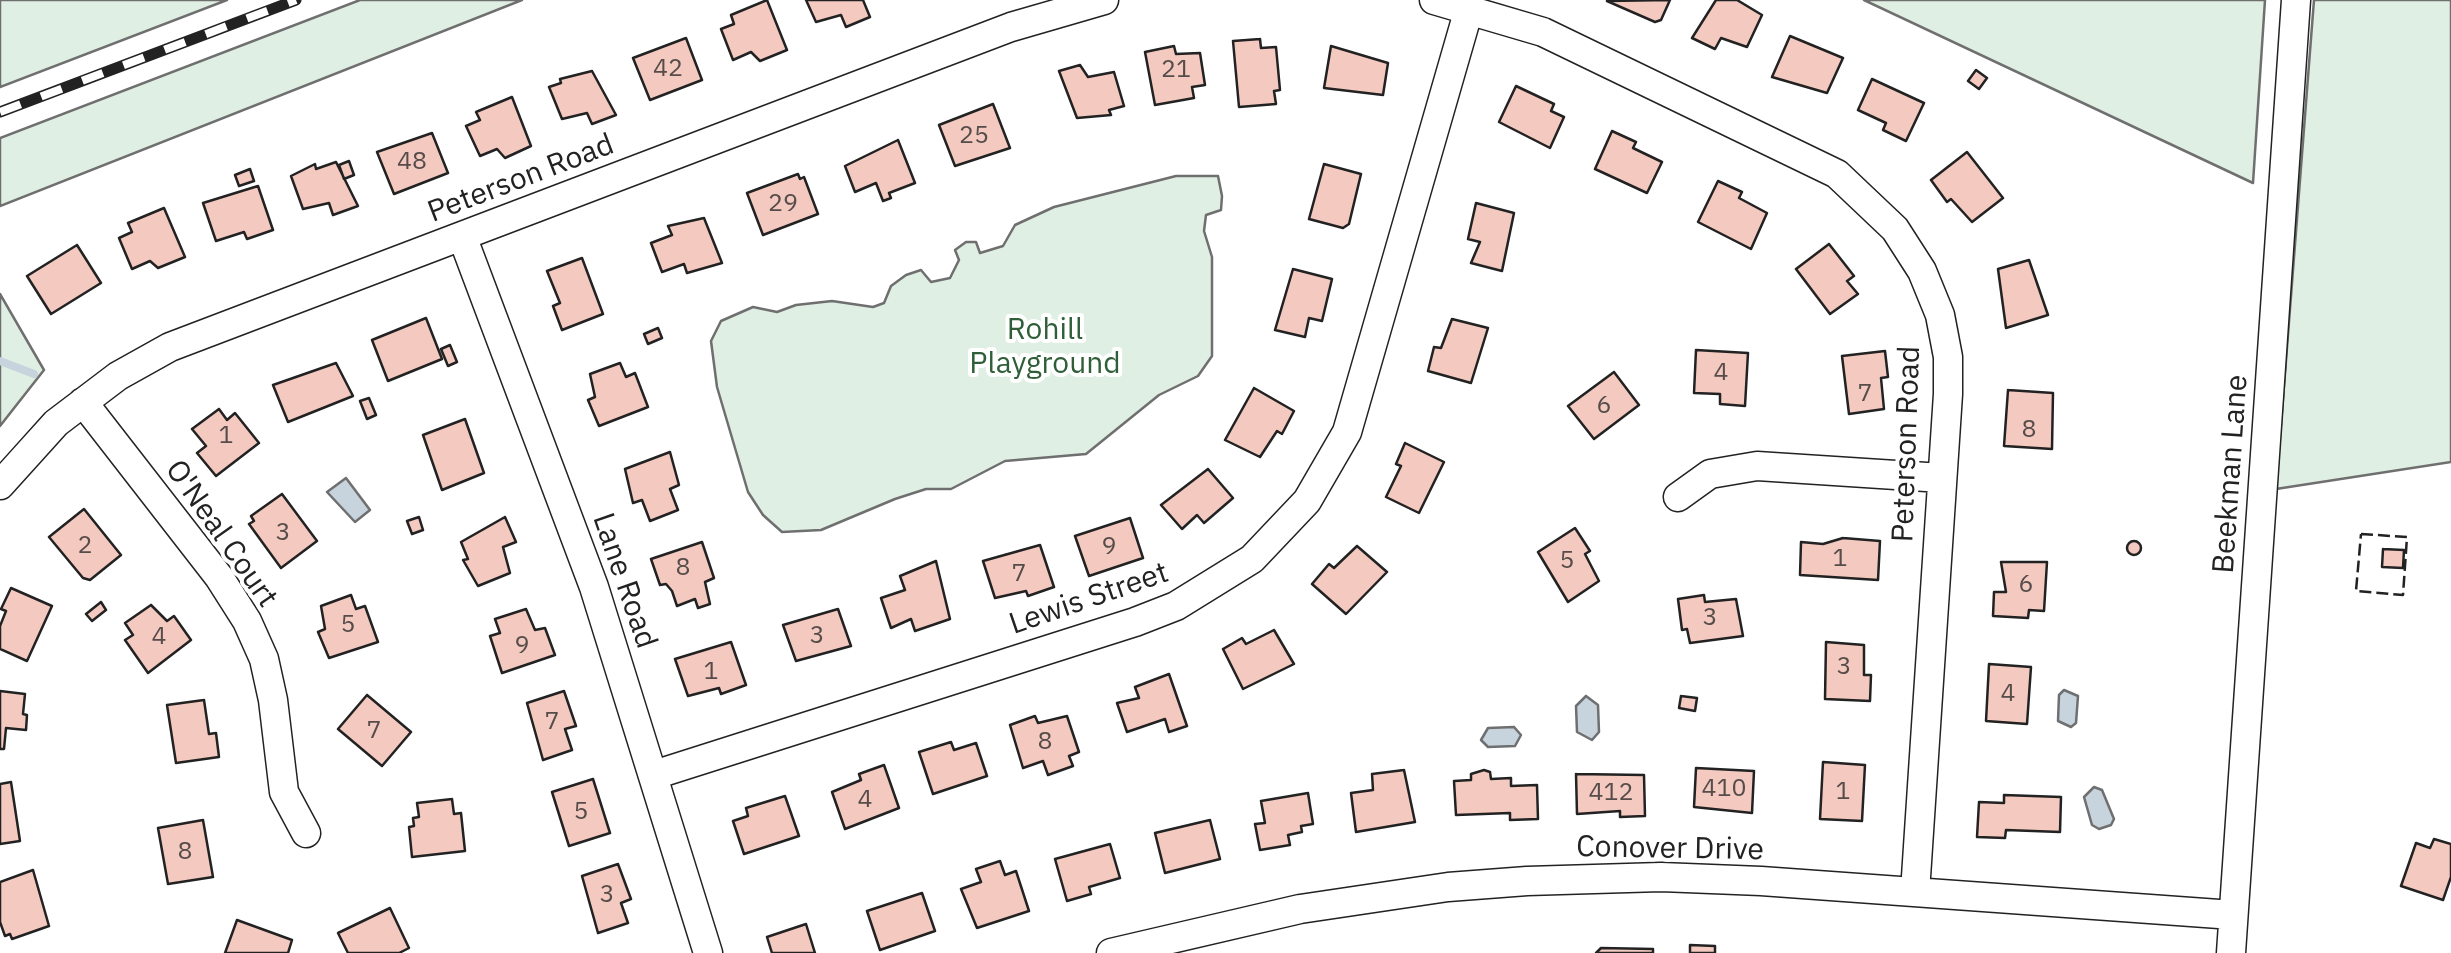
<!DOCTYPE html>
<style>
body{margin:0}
canvas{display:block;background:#fff}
</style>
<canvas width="2451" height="953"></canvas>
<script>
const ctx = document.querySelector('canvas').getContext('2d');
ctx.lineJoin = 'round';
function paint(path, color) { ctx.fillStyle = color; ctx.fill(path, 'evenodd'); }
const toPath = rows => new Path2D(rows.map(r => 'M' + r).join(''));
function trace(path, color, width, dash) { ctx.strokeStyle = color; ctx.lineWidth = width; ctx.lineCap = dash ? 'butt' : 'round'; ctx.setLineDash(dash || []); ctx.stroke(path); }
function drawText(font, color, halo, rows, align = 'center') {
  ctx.font = font + ' "IBM Plex Sans",sans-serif'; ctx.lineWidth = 8; ctx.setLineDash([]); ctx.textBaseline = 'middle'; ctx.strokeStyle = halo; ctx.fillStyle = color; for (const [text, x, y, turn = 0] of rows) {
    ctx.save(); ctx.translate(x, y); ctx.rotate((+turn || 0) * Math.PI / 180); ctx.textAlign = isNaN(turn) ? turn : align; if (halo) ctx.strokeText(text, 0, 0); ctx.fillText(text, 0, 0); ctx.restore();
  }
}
const green = toPath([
 [0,0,227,0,0,87,0,0],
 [360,0,522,0,0,206,0,138,360,0],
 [1864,0,2265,0,2253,183,1864,0],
 [2314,0,2451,0,2451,462,2276,489,2314,0],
 [1176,176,1218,176,1222,196,1221,210,1206,215,1204,231,1212,257,1212,356,1198,376,1159,395,1086,454,1005,461,951,489,926,489,895,499,821,530,782,532,763,515,748,492,717,387,711,341,721,321,753,307,777,312,796,305,832,301,873,307,884,303,891,286,906,275,921,270,931,282,950,278,959,260,955,250,966,242,976,242,980,253,1003,246,1015,225,1054,207,1176,176],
 [0,294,44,370,0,426,0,294]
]);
paint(green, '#e0efe3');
trace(green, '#6f6f6f', 2.5);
const water = toPath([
 [346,478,370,510,355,522,327,492,346,478],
 [2064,690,2078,696,2076,723,2071,727,2058,721,2059,695,2064,690],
 [1586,696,1598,705,1599,732,1592,740,1577,732,1576,706,1586,696],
 [1514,727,1521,735,1515,746,1488,747,1481,740,1488,728,1514,727],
 [2094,787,2102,790,2114,819,2111,825,2099,829,2092,825,2084,797,2094,787]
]);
paint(water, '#c7d3dd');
trace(water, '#6f6f6f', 2.5);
trace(toPath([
 [0,361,34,374]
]), '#c7d3dd', 8);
const building = toPath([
 [767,0,787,50,760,61,751,52,733,60,721,29,734,24,731,15,767,0],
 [806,0,863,0,870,17,846,27,841,15,816,22,806,0],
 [1670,0,1661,20,1655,22,1607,1,1670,0],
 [1716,0,1737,0,1762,15,1747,47,1721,38,1715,49,1692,38,1716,0],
 [1790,36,1843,58,1827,93,1772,77,1790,36],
 [686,38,702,80,650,100,633,58,686,38],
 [1260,39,1261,48,1276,47,1280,90,1274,91,1276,104,1239,107,1233,41,1260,39],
 [1174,46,1176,54,1200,53,1205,85,1192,87,1194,98,1155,105,1145,52,1174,46],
 [1331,46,1388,63,1383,95,1324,88,1331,46],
 [1080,65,1088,77,1114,72,1124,106,1109,110,1111,115,1077,118,1059,71,1080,65],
 [1976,70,1987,78,1979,89,1968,81,1976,70],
 [592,71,616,115,592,124,587,113,562,119,549,87,561,83,560,79,592,71],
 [1872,79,1924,103,1906,141,1883,130,1886,123,1858,110,1872,79],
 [1516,86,1554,104,1551,111,1564,117,1550,148,1499,122,1516,86],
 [512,97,531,146,505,158,497,149,480,156,466,126,480,120,476,112,512,97],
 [993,104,1010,148,955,166,939,125,993,104],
 [1612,131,1636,142,1633,148,1662,162,1647,193,1595,169,1612,131],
 [432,133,448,173,394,194,377,152,432,133],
 [898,140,915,183,889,193,891,198,883,201,876,183,855,192,845,166,898,140],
 [1967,152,2003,198,1972,222,1951,199,1947,202,1931,180,1967,152],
 [349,161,354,175,344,179,339,165,349,161],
 [336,162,358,206,333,215,329,203,303,209,291,176,315,164,316,169,336,162],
 [1324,164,1361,174,1349,224,1343,228,1309,219,1324,164],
 [250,169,254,181,239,186,235,175,250,169],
 [798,174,800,179,804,177,818,214,763,235,747,193,798,174],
 [1718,181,1742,192,1739,198,1767,213,1751,249,1698,222,1718,181],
 [258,186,273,230,247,239,244,232,216,241,203,203,258,186],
 [1476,203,1514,213,1502,271,1471,263,1480,242,1468,239,1476,203],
 [164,208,185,257,158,268,150,261,132,269,119,238,132,232,128,223,164,208],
 [704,218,722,263,687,273,684,264,662,272,651,243,672,235,668,226,704,218],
 [1829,244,1854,276,1847,281,1858,294,1830,314,1796,269,1829,244],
 [77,245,101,283,51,314,27,276,77,245],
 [582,258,603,314,562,330,553,306,560,303,547,271,582,258],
 [2029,260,2048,315,2006,328,1998,269,2029,260],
 [1293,269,1332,279,1322,321,1309,318,1305,337,1275,330,1293,269],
 [426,318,442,359,388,381,372,340,426,318],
 [1452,319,1488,328,1471,383,1428,371,1434,347,1441,348,1452,319],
 [658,328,662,338,648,344,644,334,658,328],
 [450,345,457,362,448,366,441,349,450,345],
 [1696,350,1748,353,1745,406,1720,404,1720,394,1694,393,1696,350],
 [1885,351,1888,377,1881,378,1884,409,1849,414,1842,356,1885,351],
 [336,363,353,396,288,422,273,385,336,363],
 [620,363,626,377,635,373,648,407,599,426,588,400,595,397,590,374,620,363],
 [1614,372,1639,405,1594,439,1568,406,1614,372],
 [1254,388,1294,411,1282,434,1277,431,1260,457,1225,440,1254,388],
 [2008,390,2053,393,2052,449,2004,446,2008,390],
 [369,398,376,415,367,419,360,401,369,398],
 [219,409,227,420,235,413,259,443,216,476,197,453,206,446,192,429,219,409],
 [465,419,484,473,442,490,423,435,465,419],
 [1405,443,1444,462,1419,513,1386,497,1401,466,1396,464,1405,443],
 [670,452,679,485,670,489,678,510,650,521,642,500,633,503,625,469,670,452],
 [1208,469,1233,498,1204,523,1197,515,1182,529,1161,505,1208,469],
 [282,494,317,541,281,568,249,524,254,521,251,516,282,494],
 [84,509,121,555,90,580,83,578,49,537,84,509],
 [419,517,423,530,412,534,407,521,419,517],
 [505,517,516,542,503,547,510,573,478,586,463,560,468,559,461,542,505,517],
 [1130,518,1143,558,1089,576,1075,536,1130,518],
 [1575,528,1590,551,1585,554,1599,581,1568,602,1538,552,1575,528],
 [1843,538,1880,541,1878,580,1800,575,1801,542,1823,544,1843,538],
 '2127 548a7 7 0 1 1 14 0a7 7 0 1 1-14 0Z',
 [702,542,714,578,705,582,710,604,698,608,695,599,677,606,672,591,666,584,660,585,651,559,702,542],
 [1040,545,1054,587,1028,596,1026,591,995,598,983,561,1040,545],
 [1357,546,1387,572,1346,614,1312,584,1329,564,1334,568,1357,546],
 [2383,549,2404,550,2403,568,2382,567,2383,549],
 [936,561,950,619,915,631,911,619,891,628,881,598,905,590,900,576,936,561],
 [2001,562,2047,562,2044,611,2029,610,2028,618,1993,616,1994,592,2006,592,2001,562],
 [11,588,52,606,27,661,0,649,0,626,6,611,1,609,11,588],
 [351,595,356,609,365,606,378,642,329,658,318,632,325,629,321,606,351,595],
 [1704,595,1705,602,1736,599,1743,636,1690,643,1687,629,1682,630,1678,599,1704,595],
 [101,602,106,610,92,621,86,614,101,602],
 [151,605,167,621,174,616,191,640,148,673,125,640,133,635,125,623,151,605],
 [526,609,535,630,545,628,555,655,502,673,490,636,500,633,495,619,526,609],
 [838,609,851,646,796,661,783,625,838,609],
 [1274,630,1294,664,1243,689,1223,649,1242,638,1246,644,1274,630],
 [731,642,746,685,721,694,719,688,688,696,675,659,731,642],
 [1826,642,1864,645,1864,675,1871,675,1870,701,1825,699,1826,642],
 [1989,664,2031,667,2027,724,1986,721,1989,664],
 [1169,674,1187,726,1169,732,1165,719,1127,732,1117,703,1139,698,1135,687,1169,674],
 [0,691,25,694,23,714,27,715,26,730,6,728,4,749,0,749,0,691],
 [564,691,576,726,565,729,572,750,543,760,527,703,564,691],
 [367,695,411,732,382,766,338,729,367,695],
 [1681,696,1697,698,1695,711,1679,708,1681,696],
 [204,700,209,734,216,733,219,757,176,763,167,705,204,700],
 [1035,716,1038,723,1067,716,1079,752,1069,756,1073,766,1048,775,1043,761,1023,768,1010,725,1035,716],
 [951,742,954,750,976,743,987,776,933,794,919,752,951,742],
 [1823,762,1865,765,1862,821,1820,819,1823,762],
 [884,765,899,808,845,829,832,792,861,780,859,774,884,765],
 [1696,768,1754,771,1752,813,1694,807,1696,768],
 [1404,770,1415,822,1356,832,1351,793,1373,790,1372,774,1404,770],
 [1484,770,1490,772,1491,779,1511,778,1511,786,1537,785,1538,819,1510,820,1510,813,1456,815,1454,781,1471,780,1471,774,1484,770],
 [1576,774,1644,775,1645,816,1620,817,1620,811,1577,814,1576,774],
 [593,779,610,833,569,846,552,792,593,779],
 [11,782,20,841,0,844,0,784,11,782],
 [1308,793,1313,824,1301,826,1302,832,1288,835,1290,845,1260,850,1255,824,1265,823,1261,801,1308,793],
 [2004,795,2061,797,2060,832,2006,830,2005,838,1977,837,1979,802,2004,803,2004,795],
 [785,796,799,836,744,854,733,821,748,816,746,808,785,796],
 [452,799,454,814,461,813,465,851,412,857,409,827,414,826,413,818,419,817,417,803,452,799],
 [203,820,213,877,168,884,158,828,203,820],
 [1210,820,1220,859,1165,873,1155,833,1210,820],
 [2434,839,2451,844,2451,877,2443,900,2401,886,2416,843,2430,848,2434,839],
 [1110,844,1120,878,1089,887,1091,894,1067,901,1055,859,1110,844],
 [1000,861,1005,875,1016,871,1029,911,977,928,961,889,981,882,976,869,1000,861],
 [618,864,631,899,621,903,628,923,598,933,582,876,618,864],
 [33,870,49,926,12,939,10,934,5,936,0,922,0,882,33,870],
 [922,893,935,931,880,950,867,911,922,893],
 [390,908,409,948,399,953,348,953,338,933,390,908],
 [237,920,292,940,288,953,225,953,237,920],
 [806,924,815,953,772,953,767,937,806,924],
 [1690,945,1715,946,1715,953,1690,953,1690,945],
 [1601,948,1653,949,1653,953,1596,953,1601,948]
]);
paint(building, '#f3c9c0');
trace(building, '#222', 2.5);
const minor = toPath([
 [1434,0,1543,32,1837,174,1895,229,1922,271,1940,315,1948,357,1948,394,1915,892],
 [462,236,594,587,708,953],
 [83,402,219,577,247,621,264,659,273,700,284,792,306,833],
 [0,485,56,423,118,376,170,347,1011,27,1104,0],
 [1678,497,1710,474,1757,466,1942,478],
 [654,775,1135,622,1176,606,1252,559,1307,501,1347,432,1469,9],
 [1111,953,1300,909,1448,887,1527,881,1661,877,1761,881,2233,915],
 [2231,953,2296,0]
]);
trace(minor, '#222', 31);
trace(minor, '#fff', 28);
const rail = toPath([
 [0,112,296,0]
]);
trace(rail, '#222', 11);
trace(rail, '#fff', 8, [22]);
trace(toPath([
 [2361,534,2407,537,2403,595,2356,591,2361,534]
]), '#222', 2.5, [12, 5]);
drawText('25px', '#564c4a', null, [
 ["42",668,69],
 ["21",1176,70],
 ["25",974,136],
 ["48",412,162],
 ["29",783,204],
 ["4",1721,373],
 ["7",1865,394],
 ["6",1604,406],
 ["8",2029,430],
 ["1",226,436],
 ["3",283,533],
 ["2",85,546],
 ["9",1109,547],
 ["1",1840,559],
 ["5",1567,561],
 ["8",683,568],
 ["7",1019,574],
 ["6",2026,585],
 ["3",1710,618],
 ["5",348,625],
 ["3",817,636],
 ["4",159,637],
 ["9",522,646],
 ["3",1844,667],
 ["1",711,672],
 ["4",2008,694],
 ["7",552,722],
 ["7",374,731],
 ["8",1045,742],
 ["410",1724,789],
 ["1",1843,792],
 ["412",1611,793],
 ["4",865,800],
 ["5",581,812],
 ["8",185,852],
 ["3",607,895]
]);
drawText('30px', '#222', '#fff', [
 ["Peterson Road",521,179,-21],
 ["Peterson Road",1907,444,-88],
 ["Beekman Lane",2231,474,-86],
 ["O'Neal Court",221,534,55],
 ["Lane Road",624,581,71],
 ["Lewis Street",1089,599,-19],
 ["Conover Drive",1670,849,1]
]);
drawText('30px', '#2f5e38', '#fff', [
 ["Rohill",1045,330],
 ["Playground",1045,364]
]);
</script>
